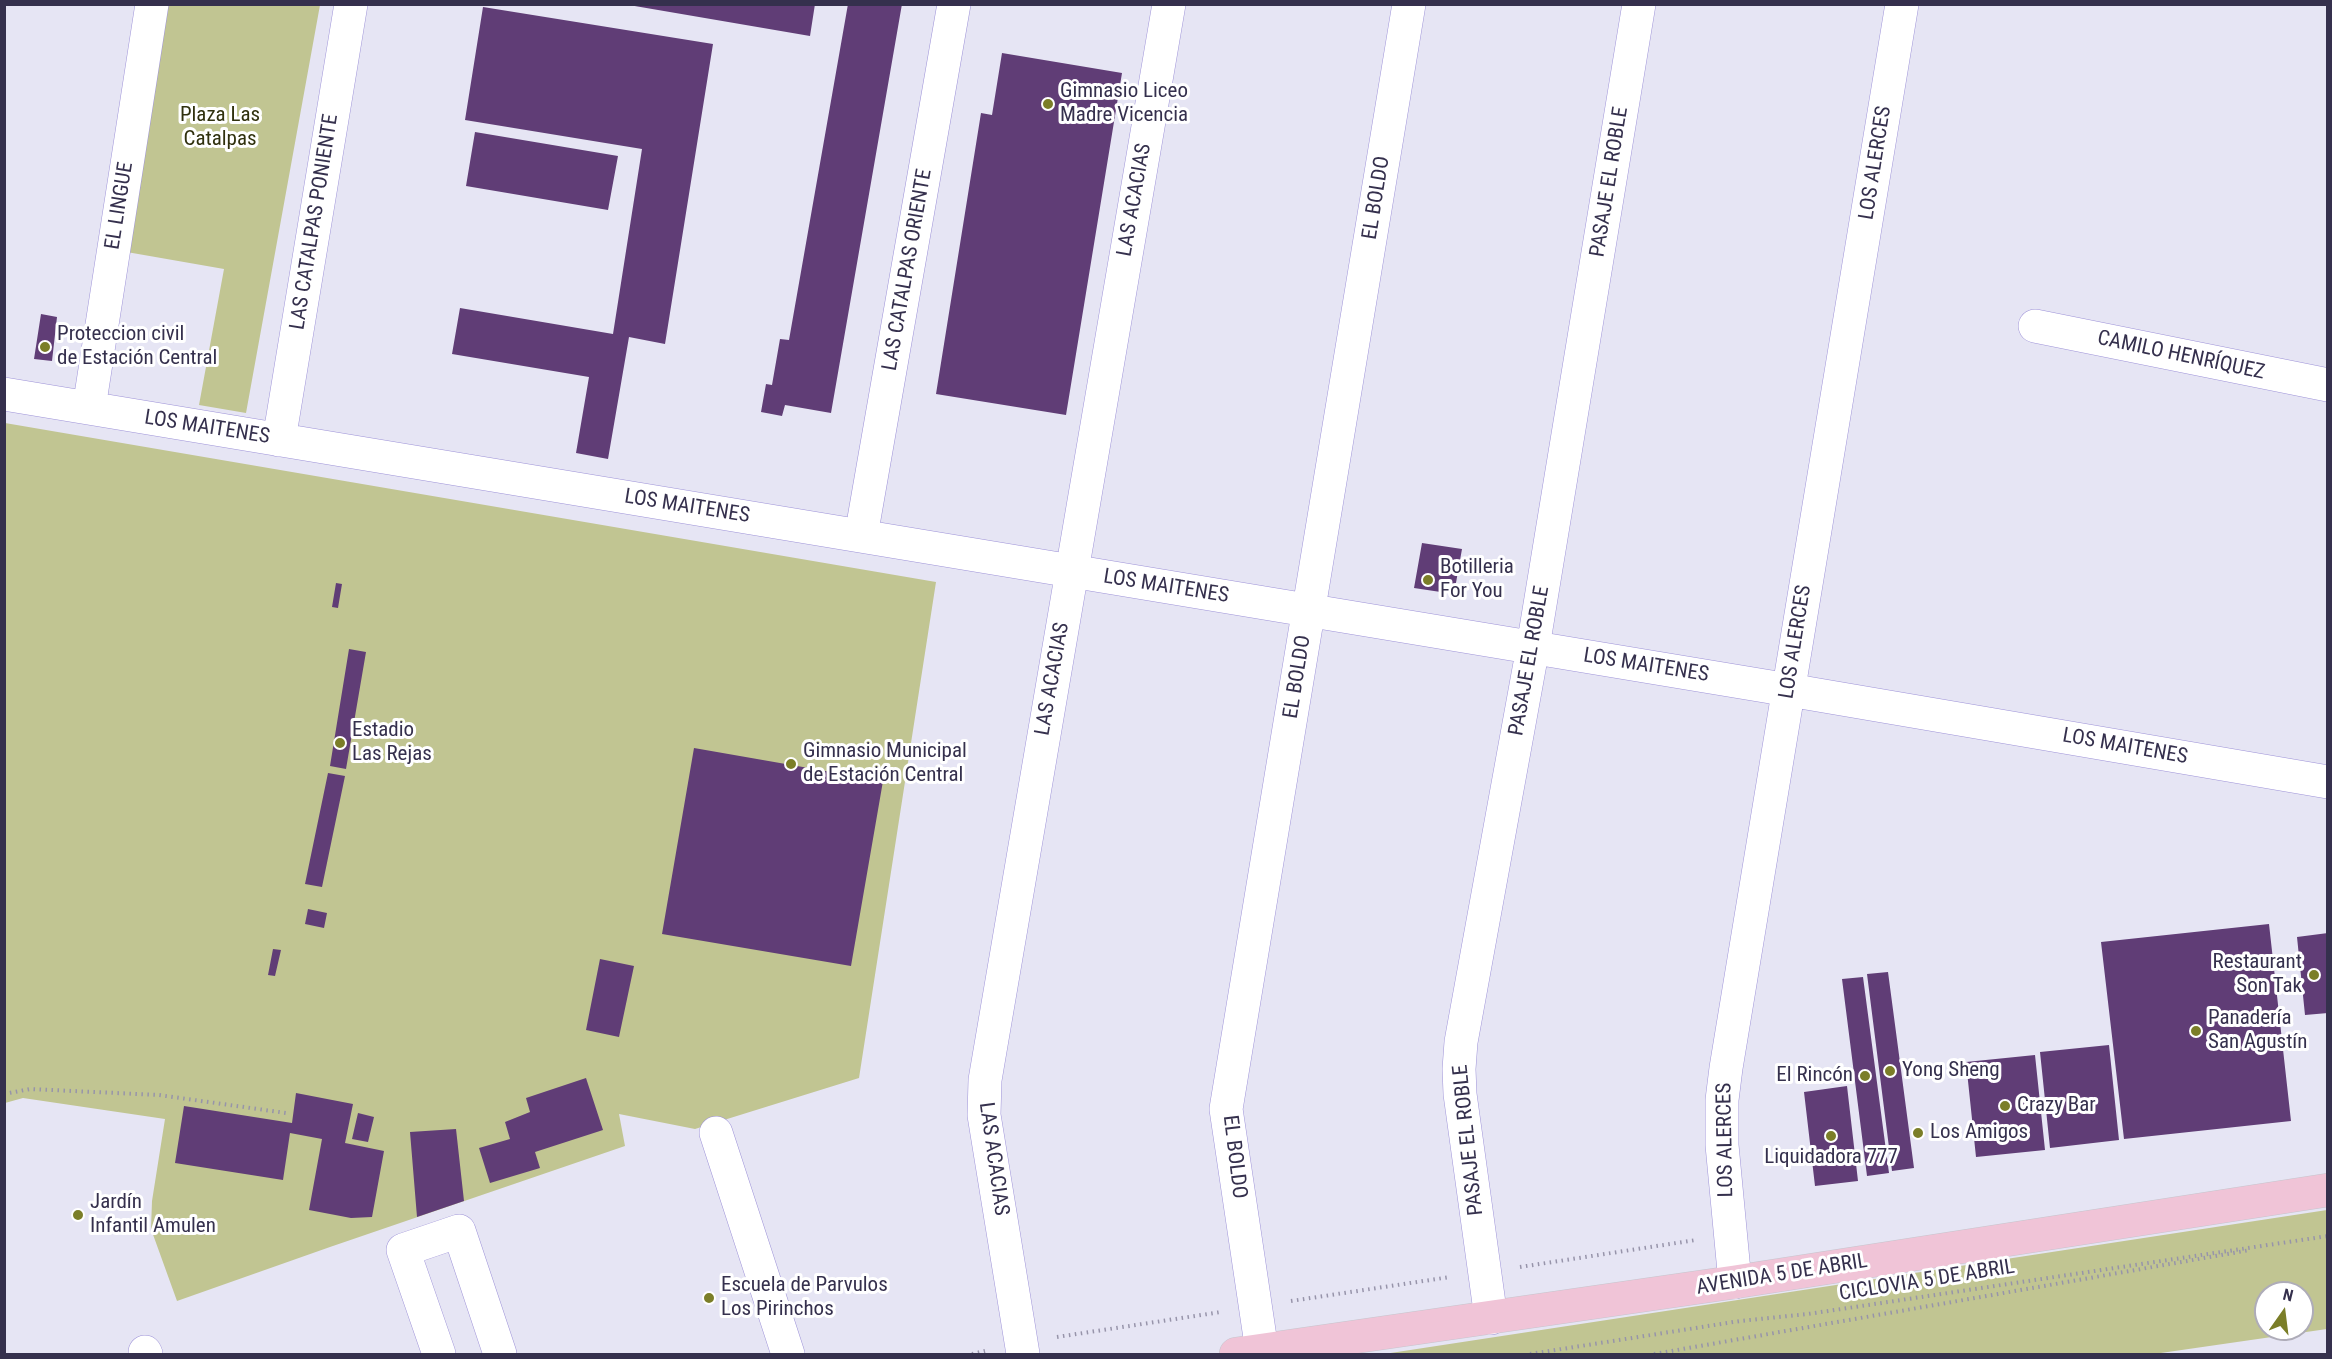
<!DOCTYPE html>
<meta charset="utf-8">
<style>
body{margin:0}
#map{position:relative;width:2332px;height:1359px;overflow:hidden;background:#e6e5f4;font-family:"Roboto Condensed",sans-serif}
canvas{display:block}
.frame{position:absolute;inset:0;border:6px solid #35304d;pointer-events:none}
.north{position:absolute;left:2254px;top:1281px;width:60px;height:60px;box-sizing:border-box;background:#fff;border:2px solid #aeacb8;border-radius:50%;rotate:14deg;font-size:16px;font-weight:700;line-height:24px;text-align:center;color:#35304d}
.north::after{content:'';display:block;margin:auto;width:21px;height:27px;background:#7b7e28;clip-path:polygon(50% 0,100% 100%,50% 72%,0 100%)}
</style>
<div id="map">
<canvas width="2332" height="1359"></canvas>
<div class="frame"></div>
<div class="north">N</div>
</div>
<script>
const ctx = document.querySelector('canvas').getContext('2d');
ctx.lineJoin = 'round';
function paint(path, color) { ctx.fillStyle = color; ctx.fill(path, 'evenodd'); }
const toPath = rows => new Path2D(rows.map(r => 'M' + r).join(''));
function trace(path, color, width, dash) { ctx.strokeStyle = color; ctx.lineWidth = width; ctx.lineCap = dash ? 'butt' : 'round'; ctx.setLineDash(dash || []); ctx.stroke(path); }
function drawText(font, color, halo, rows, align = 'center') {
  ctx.font = font + ' "Roboto Condensed",sans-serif'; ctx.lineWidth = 6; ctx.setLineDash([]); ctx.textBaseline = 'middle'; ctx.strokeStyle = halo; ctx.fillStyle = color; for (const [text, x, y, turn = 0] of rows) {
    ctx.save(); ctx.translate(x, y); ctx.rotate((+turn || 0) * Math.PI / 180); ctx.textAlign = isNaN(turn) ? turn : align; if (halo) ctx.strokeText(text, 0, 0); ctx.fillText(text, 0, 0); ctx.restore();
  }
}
paint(toPath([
 [165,5,320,5,246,413,199,405,224,269,121,251],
 [5,423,936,582,859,1078,695,1129,619,1114,625,1146,330,1247,177,1301,151,1229,152,1201,165,1119,23,1098,5,1103],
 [2327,1210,2327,1329,2154,1354,1384,1354],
 [2266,1293,2302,1293,2302,1329,2266,1329]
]), '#c1c592');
paint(toPath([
 [623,4,815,4,810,36],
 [848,4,902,4,831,413,785,405,782,416,761,412,766,384,772,385,780,339,789,340],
 [483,7,713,44,665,344,629,337,608,459,576,453,589,377,452,354,460,308,613,334,642,149,465,120],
 [1002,53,1122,73,1066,415,936,394,981,113,992,115],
 [475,132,618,156,608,210,466,186],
 [41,314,57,317,52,361,34,359],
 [1422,543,1462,549,1454,594,1414,588],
 [336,583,342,584,338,608,332,607],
 [349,649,366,652,346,769,330,766],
 [694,748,883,781,851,966,662,934],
 [328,773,345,776,322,887,305,884],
 [308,909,327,913,324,928,305,924],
 [2269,924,2291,1121,2124,1139,2101,942],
 [2328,933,2328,1013,2305,1015,2297,937],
 [273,949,281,950,275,976,268,975],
 [600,959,634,966,619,1037,586,1030],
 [1888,972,1914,1168,1892,1171,1867,974],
 [1863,977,1889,1173,1867,1176,1842,979],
 [2109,1045,2119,1140,2050,1148,2040,1052],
 [2035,1055,2045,1150,1976,1157,1966,1062],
 [586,1078,603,1130,535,1152,540,1168,490,1183,479,1148,510,1139,505,1122,530,1112,526,1098],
 [1847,1086,1858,1181,1815,1186,1804,1092],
 [296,1093,353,1104,345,1143,384,1151,372,1217,351,1218,309,1210,322,1139,290,1133,283,1180,175,1163,184,1106,292,1123],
 [358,1113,374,1117,368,1142,352,1139],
 [456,1129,464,1201,417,1217,410,1132]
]), '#603d76');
const minor = toPath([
 [2035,326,2328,385],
 [4,394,1789,690,2328,782],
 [89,408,152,4],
 [279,440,351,4],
 [861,536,954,4],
 [716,1133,788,1354],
 [1735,1282,1722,1145,1722,1100,1726,1068,1902,4],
 [1491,1318,1460,1094,1459,1069,1461,1042,1533,647,1639,4],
 [1262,1351,1226,1109,1409,4],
 [145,1352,146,1354],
 [439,1354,403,1250,459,1231,500,1354],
 [1023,1354,984,1115,985,1080,1169,4]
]);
const major = toPath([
 [1236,1354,1735,1282,2328,1190]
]);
trace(minor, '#9e93d8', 34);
trace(major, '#c6c5cd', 34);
trace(toPath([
 [4,1094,30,1089,159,1095,286,1113],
 [1520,1267,1696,1240],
 [1291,1301,1450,1277],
 [1057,1337,1221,1312],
 [972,1354,985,1351],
 [1530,1354,1740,1321,1808,1314,2328,1236],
 [1654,1354,2250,1250]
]), '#9794aa', 4, [1.5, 4.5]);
trace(minor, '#fff', 33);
trace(major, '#f0c4d7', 33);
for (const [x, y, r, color] of [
 [1048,104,6,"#7b7e28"],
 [45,347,6,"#7b7e28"],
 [1428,580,6,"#7b7e28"],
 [340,743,6,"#7b7e28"],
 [791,764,6,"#7b7e28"],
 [2314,975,6,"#7b7e28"],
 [2196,1031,6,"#7b7e28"],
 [1890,1071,6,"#7b7e28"],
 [1865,1076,6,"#7b7e28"],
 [2005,1106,6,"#7b7e28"],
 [1918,1133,6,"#7b7e28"],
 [1831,1136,6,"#7b7e28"],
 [78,1215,6,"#7b7e28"],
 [709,1298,6,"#7b7e28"]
]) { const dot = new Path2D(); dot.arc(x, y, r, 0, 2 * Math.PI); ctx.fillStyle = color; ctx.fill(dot); trace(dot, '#fff', 2); }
drawText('21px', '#35304d', '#fff', [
 ["Gimnasio Liceo",1060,92],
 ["Madre Vicencia",1060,116],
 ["Proteccion civil",57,335],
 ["de Estación Central",57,359],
 ["Botilleria",1440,568],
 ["For You",1440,592],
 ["Estadio",352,731],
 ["Las Rejas",352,755],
 ["Gimnasio Municipal",803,752],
 ["de Estación Central",803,776],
 ["Restaurant",2302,963,"right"],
 ["Son Tak",2302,987,"right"],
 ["Panadería",2208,1019],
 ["San Agustín",2208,1043],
 ["Yong Sheng",1902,1071],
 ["El Rincón",1853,1076,"right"],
 ["Crazy Bar",2017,1106],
 ["Los Amigos",1930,1133],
 ["Liquidadora 777",1831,1158,"center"],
 ["Jardín",90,1203],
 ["Infantil Amulen",90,1227],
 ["Escuela de Parvulos",721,1286],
 ["Los Pirinchos",721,1310]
], 'left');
drawText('21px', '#30310e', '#fff', [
 ["Plaza Las",220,116],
 ["Catalpas",220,140]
]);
drawText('21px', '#35304d', '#fff', [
 ["LOS ALERCES",1876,163,-81],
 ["PASAJE EL ROBLE",1610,182,-81],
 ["EL BOLDO",1377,198,-81],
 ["LAS ACACIAS",1135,200,-80],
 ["EL LINGUE",120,206,-81],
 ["LAS CATALPAS PONIENTE",315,222,-81],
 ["LAS CATALPAS ORIENTE",908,270,-80],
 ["CAMILO HENRÍQUEZ",2181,356,12],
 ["LOS MAITENES",207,428,9],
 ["LOS MAITENES",687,507,9],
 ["LOS MAITENES",1166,587,9],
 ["LOS ALERCES",1796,642,-81],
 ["PASAJE EL ROBLE",1530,661,-80],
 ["LOS MAITENES",1646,666,9],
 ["EL BOLDO",1298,677,-81],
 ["LAS ACACIAS",1053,679,-80],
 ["LOS MAITENES",2125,747,10],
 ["PASAJE EL ROBLE",1469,1140,-96],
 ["LOS ALERCES",1726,1140,-91],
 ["EL BOLDO",1234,1157,83],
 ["LAS ACACIAS",993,1159,82],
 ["AVENIDA 5 DE ABRIL",1782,1275,-9],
 ["CICLOVIA 5 DE ABRIL",1927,1281,-9]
]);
</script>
